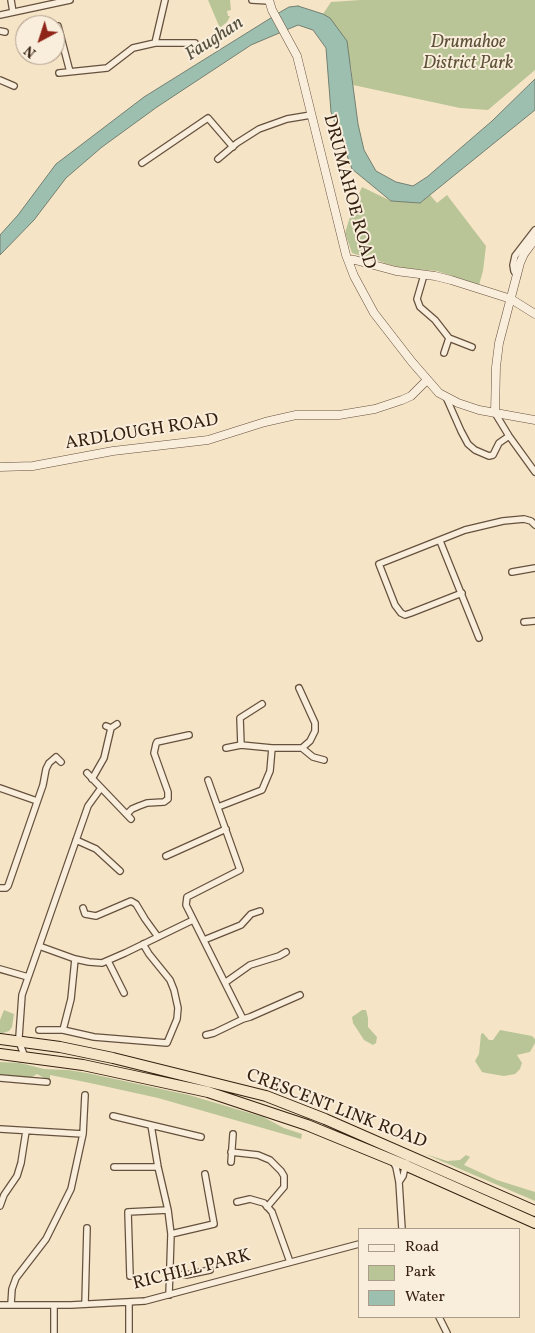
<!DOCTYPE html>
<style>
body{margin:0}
#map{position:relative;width:535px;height:1333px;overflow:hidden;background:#f6e4c7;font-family:Vollkorn,serif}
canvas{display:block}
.legend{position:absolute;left:358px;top:1228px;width:162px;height:90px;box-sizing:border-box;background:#f9eddb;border:1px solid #ab9b89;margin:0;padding:6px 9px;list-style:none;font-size:15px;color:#35200f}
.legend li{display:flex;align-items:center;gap:10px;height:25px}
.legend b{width:25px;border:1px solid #ab9b89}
.north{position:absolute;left:15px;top:15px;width:50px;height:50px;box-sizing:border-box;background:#f9eddb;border:1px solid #ab9b89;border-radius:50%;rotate:220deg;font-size:14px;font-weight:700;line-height:20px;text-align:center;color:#35200f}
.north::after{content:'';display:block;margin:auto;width:18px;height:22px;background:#8f2418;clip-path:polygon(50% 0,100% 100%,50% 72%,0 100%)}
</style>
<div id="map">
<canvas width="535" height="1333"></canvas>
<ul class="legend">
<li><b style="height:6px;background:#f9eddb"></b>Road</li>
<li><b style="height:14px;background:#bac597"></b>Park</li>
<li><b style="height:14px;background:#9dbfb0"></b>Water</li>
</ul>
<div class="north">N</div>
</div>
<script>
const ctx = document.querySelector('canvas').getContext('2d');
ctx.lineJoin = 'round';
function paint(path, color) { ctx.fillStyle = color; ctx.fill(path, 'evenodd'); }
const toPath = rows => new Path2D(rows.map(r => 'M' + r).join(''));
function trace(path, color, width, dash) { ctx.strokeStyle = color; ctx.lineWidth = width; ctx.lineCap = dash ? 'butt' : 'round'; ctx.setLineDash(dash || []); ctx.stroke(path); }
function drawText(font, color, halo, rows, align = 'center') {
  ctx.font = font + ' Vollkorn,serif'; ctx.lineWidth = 4; ctx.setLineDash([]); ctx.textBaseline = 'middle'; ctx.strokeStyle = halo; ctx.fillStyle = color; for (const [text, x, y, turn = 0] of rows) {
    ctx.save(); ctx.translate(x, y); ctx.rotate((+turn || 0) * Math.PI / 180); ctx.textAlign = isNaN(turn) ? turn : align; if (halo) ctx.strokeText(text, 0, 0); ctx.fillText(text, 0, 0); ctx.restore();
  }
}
paint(toPath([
 [208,0,230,0,231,10,227,11,228,16,230,16,227,22,221,27,219,26],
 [360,0,535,0,535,70,488,110,460,108,353,85,351,66,323,14,331,2],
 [362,187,391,201,420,203,430,195,437,203,447,195,486,246,483,271,479,285,437,271,403,268,387,264,374,259,371,254,364,257,352,253,345,233,353,207],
 [4,1010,14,1014,12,1027,9,1031,0,1034,0,1020],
 [362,1010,366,1010,368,1018,368,1027,377,1037,376,1043,373,1045,364,1040,353,1023,352,1017],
 [500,1030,532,1036,535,1039,535,1043,530,1052,517,1055,522,1063,520,1069,515,1074,504,1076,486,1073,482,1072,475,1061,479,1054,481,1034,483,1033,489,1040,493,1040],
 [0,1062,20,1063,44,1069,68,1070,87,1073,189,1095,263,1117,284,1128,302,1134,301,1139,158,1098,90,1083,50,1075,50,1080,48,1080,37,1074,30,1078,0,1076],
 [425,1154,447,1161,460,1160,466,1155,470,1157,464,1165,497,1180,535,1192,535,1201]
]), '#bac597');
const water = toPath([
 [298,6,323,14,330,18,347,41,358,124,364,150,376,171,396,182,413,186,427,177,492,121,535,79,535,110,420,203,391,201,352,169,331,112,326,48,313,30,298,25,251,45,157,107,102,147,66,178,34,220,0,255,0,235,18,215,56,164,144,97,282,11,289,7,298,6]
]);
paint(water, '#9dbfb0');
trace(water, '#737f70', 1);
const minor = toPath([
 [11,0,13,12],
 [252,0,269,1],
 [0,15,70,0],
 [58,26,70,72],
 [0,31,5,32],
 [155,43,165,0],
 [59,73,107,68,133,48,155,43,195,43],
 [0,80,14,86],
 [218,159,237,143,259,129,287,119,311,115],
 [142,163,208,118,233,147],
 [424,275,417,299,420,307,435,320,449,338,472,347],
 [517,276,514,271,513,265,515,256,535,230],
 [444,353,449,338],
 [446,397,461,431,468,444,475,450,489,456,493,455,499,443,509,436],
 [495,413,509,436,535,472],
 [440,541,479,638],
 [512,572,535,568],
 [462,593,411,613,405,615,401,613,395,605,379,564,465,530,503,521,524,519,531,521,535,525],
 [524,622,535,621],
 [106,726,111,728,117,724],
 [241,745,240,718,262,704],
 [226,748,241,745,272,748,302,748,310,741,315,731,315,723,299,688],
 [302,748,313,757,324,760],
 [87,773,131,819],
 [92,779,104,758,111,728],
 [208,780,240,870,187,897,186,905,243,1019],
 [0,788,37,801],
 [218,807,262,790,270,771,272,748],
 [127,814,132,809,139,806,147,803,164,802,168,799,168,792,154,753,156,744,157,742,189,735],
 [76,840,96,849,120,871],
 [166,856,226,829],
 [0,888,6,888,8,886,43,785,46,769,49,763,56,757,61,762],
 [83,908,85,914,96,916,131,901,136,904,145,919,158,937],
 [204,940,241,925,251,914,260,911],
 [39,946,75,959,89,962,102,963,125,953,193,920],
 [108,961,124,993],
 [0,969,28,977],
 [226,982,250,965,279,956,286,952],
 [39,1030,63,1030,94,1037,167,1043,177,1019,178,1008,174,990,170,980,149,954,143,944],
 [63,1030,71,999,75,959],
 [206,1035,214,1033,243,1019,250,1017,300,995],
 [25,1057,21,1047,19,1037,22,995,88,806,101,788],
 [0,1078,47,1082],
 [113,1116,201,1137],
 [151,1125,158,1167,168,1210,171,1234,169,1295],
 [0,1129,83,1134],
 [231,1152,258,1155,270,1160,281,1171,284,1176,284,1187,267,1207],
 [392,1160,396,1167,399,1182,402,1229],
 [231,1162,233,1134],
 [114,1167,158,1167],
 [399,1182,403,1176,406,1163],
 [237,1202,250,1199,264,1203,272,1212,290,1262],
 [0,1206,4,1195,17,1176,21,1163,26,1131],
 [171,1234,214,1224,205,1174],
 [169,1274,186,1275,210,1270],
 [130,1276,128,1212,168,1210],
 [129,1302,129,1333],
 [11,1304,12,1289,16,1278,46,1239,71,1189,83,1134,85,1095],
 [85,1304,87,1228],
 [0,1305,71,1305,145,1301,359,1244],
 [439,1317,447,1333],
 [54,1333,54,1305]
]);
const tertiary = toPath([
 [269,0,272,10,297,56,346,255,354,276,374,313,412,362,439,393,458,403,479,410,535,420],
 [348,260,355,260,396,271,435,276,451,280,511,299,535,314],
 [495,413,496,367,499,343,520,263,524,254,535,239],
 [0,467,33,466,113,451,208,440,265,422,296,415,339,415,375,409,402,400,411,396,427,380]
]);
const trunk = toPath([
 [0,1039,60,1047,113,1058,266,1096,325,1119,535,1211],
 [0,1054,83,1065,208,1092,307,1125,407,1166,535,1223]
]);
trace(minor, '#65513d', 8);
trace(tertiary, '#65513d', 9);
trace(trunk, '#35200f', 12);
trace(minor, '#f9eddb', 5.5);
trace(tertiary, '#f9eddb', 8);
trace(trunk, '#f6e4c7', 10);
drawText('italic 18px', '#5d5238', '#f9eddb', [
 ["Drumahoe",468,44],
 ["District Park",468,65]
]);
drawText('18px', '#35200f', '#f9eddb', [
 ["DRUMAHOE ROAD",348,192,75],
 ["ARDLOUGH ROAD",142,433,-9],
 ["CRESCENT LINK ROAD",336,1110,21],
 ["RICHILL PARK",192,1271,-14]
]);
drawText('italic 19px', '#54503f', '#f9eddb', [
 ["Faughan",215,40,-33]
]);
</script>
